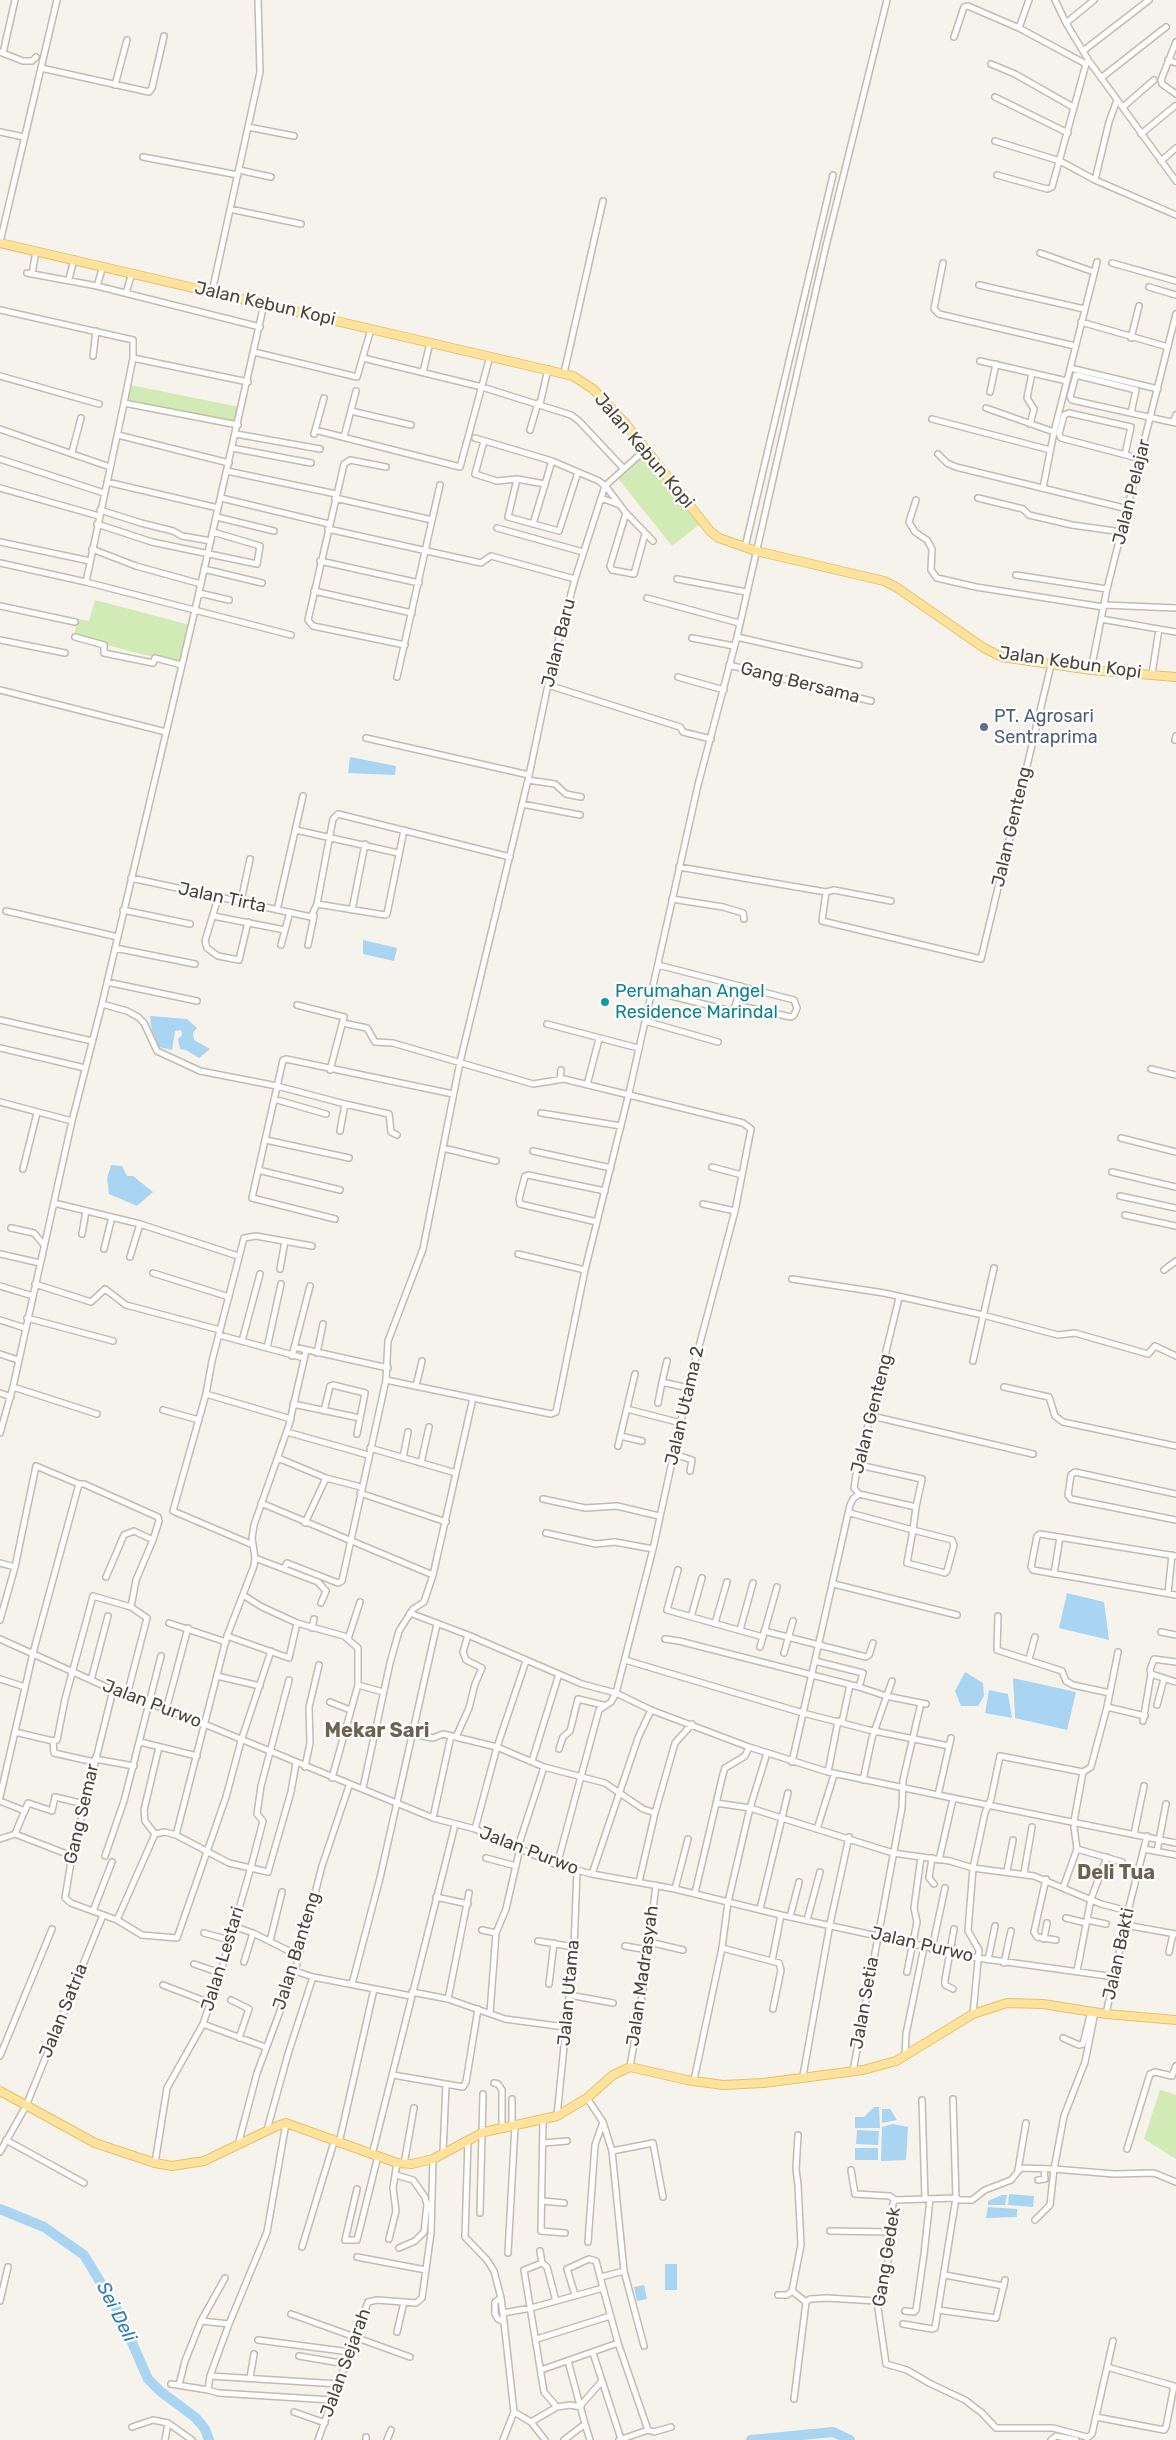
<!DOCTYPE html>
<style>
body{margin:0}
canvas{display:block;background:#f6f3ec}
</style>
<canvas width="1176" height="2440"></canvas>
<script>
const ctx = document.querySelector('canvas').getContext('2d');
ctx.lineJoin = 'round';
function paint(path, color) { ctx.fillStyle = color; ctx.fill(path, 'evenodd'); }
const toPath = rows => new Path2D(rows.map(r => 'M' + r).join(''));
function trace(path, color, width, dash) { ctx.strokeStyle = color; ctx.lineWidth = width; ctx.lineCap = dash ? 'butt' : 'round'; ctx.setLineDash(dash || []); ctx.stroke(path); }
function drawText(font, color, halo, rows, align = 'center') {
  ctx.font = font + ' Rubik,sans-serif'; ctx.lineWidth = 4.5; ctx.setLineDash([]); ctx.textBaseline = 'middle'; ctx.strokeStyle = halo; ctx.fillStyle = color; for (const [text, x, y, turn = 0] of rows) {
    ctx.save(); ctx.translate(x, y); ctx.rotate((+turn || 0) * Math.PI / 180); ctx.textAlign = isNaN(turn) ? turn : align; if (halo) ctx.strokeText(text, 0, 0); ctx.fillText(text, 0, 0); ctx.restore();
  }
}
paint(toPath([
 [131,385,239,407,236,422,128,400],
 [645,455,700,524,672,546,617,477],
 [95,600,190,625,179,664,77,637,74,635,78,619,89,621],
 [1160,2090,1176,2095,1176,2159,1144,2139]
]), '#d2eab5');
paint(toPath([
 [350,757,396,766,395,775,348,773],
 [363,940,397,948,394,961,363,954],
 [150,1016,187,1019,197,1028,193,1033,194,1040,210,1049,199,1058,186,1050,180,1049,178,1039,182,1035,181,1030,175,1031,172,1050,159,1047,152,1033],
 [111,1165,122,1166,127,1176,133,1176,153,1192,137,1206,109,1194,107,1178],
 [1067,1593,1104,1602,1109,1640,1059,1628],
 [965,1672,983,1683,984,1696,978,1706,961,1706,955,1691],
 [1013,1678,1076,1692,1067,1730,1015,1718],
 [989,1690,1008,1694,1012,1718,985,1713],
 [874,2107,879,2107,880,2128,855,2128,855,2117,864,2117],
 [882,2109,890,2109,897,2120,882,2123],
 [893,2124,908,2127,906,2160,881,2161,882,2127],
 [857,2130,879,2131,878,2145,856,2144],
 [855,2148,878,2148,878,2160,855,2160],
 [1009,2194,1034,2196,1033,2207,1008,2205],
 [1002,2195,1007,2195,1005,2205,988,2205,988,2201],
 [988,2207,1017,2209,1017,2217,986,2218],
 [665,2264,677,2264,677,2290,665,2290],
 [644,2285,647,2299,637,2301,634,2287]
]), '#a9d4f2');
trace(toPath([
 [0,2209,44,2227,84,2255,119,2313,148,2379,160,2391,196,2418,205,2429,209,2440],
 [751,2440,833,2432,850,2440]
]), '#a9d4f2', 10);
const minor = toPath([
 [1055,0,1066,23,1089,61,1176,181],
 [1066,23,1094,0],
 [1019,28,1029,0],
 [954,37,964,7,968,6,1019,28,1086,64],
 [1176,42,1161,80,1162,84,1176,94],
 [1083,51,1149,0],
 [0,52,23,61,32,61,36,57],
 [3,53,15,0],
 [1168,60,1176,63],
 [991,64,1015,74,1073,107],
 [41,68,149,92,152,88,164,36],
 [1101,78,1166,27],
 [115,85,127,40],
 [995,97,1068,133],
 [1123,107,1154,80],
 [248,127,294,136],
 [0,132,24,137],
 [1141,134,1175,106],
 [995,141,1060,161,1095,180,1176,215],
 [143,157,238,175],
 [1161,161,1176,148],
 [239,170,271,177],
 [997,175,1047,189,1052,187,1086,64,1089,61],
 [1095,180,1109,122,1117,100],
 [230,209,301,224],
 [0,242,57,0],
 [1040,253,1094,272],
 [943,263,934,309,939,314,1075,346],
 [1112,263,1176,281],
 [27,273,97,286,260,327],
 [32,274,36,251],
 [69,279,74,259],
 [979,285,1084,309],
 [97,286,103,266],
 [1149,287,1176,295],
 [212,292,260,72,258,0],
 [126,293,132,273],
 [0,310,133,340,133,358,124,403,86,582],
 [1081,322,1168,347],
 [1131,338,1139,306],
 [254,352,357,377,371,329],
 [93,356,96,331],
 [133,358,248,382],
 [363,358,482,387,571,415,579,421,624,469],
 [980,361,1067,381],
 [1070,368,1158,389],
 [423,372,430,343],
 [564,373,603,201],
 [0,376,99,404],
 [990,392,996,364],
 [124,403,238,425],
 [540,404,548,369],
 [986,408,1054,432],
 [351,411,411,425],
 [1131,413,1136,390,1076,375,1070,397,1072,400,1176,423],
 [932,419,1050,450],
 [1173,422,1176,415],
 [1030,424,1034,409,1027,398,1032,373],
 [0,429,110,467],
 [315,430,460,467,490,356],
 [530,430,538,403],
 [236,434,320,449],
 [314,434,324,398],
 [118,435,229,463],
 [344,437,356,391],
 [475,438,552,461,599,481,607,488,626,513,653,541],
 [484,441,475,474,497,481,517,479,545,484],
 [232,448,311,463],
 [72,452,81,418],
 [938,454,947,463,956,467,1128,509],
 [1125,454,1131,427,1069,413,1064,415,1059,434,1061,438,1141,459],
 [0,459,104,493],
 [386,467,350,460,344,464,308,620,313,626,405,645],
 [227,471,336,494],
 [517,479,508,517,559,531,578,472],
 [107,482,218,508],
 [0,488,99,516],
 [1043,488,1054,432,1097,262],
 [221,498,329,524],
 [335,498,432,520,397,677],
 [601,498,620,505],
 [978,498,1023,509,1029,515,1072,525,1122,532],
 [916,500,909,522,915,532,927,540,932,549,931,570,937,578,976,587,1103,607],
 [100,510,141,523,173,531,182,536,211,541],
 [626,513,610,566,612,570,634,574,645,534],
 [217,517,274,531],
 [432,520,440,485],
 [97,524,152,542,257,564,260,546,213,532],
 [533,524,552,461],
 [497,528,583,552],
 [328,529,481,563,491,556,575,579],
 [0,542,90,561],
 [745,547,833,175],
 [92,549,136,566,201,584],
 [320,561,419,583],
 [0,563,86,582,291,635],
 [204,569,262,583],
 [1016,575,1107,589],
 [677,579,746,592],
 [314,591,412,613],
 [199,593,229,600],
 [647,598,739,623],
 [1104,605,1176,608],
 [0,606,75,622],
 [1101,619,1176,632],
 [75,637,104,645,104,653,153,663,155,658,182,665],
 [737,637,859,665],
 [692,638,734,646],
 [0,640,65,653],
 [729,665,871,701],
 [1091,670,1107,589,1176,314],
 [1152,674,1159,629],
 [678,677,724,690],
 [548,685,680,727,683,732,711,739],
 [0,690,166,732],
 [366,738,529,775],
 [1175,740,1176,736],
 [528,780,555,784,566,794,581,797],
 [522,804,580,815],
 [296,830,398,853],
 [679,867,826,892,834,890,891,901],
 [131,878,311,917,317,904,385,915,387,914,404,830],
 [826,892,822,921,981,959,1051,665],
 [218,898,205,941,207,948,218,956,239,960,248,922],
 [672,899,723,907,743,913,744,919],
 [241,901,250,859],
 [317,904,333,819,338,814,510,857],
 [123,910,190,924],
 [277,910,303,796],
 [352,910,365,844],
 [6,911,118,937],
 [213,916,285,930],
 [281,945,290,912],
 [308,945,314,916],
 [115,948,195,964],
 [658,965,794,1000,797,1008,794,1015,791,1017,736,1005],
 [107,982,197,1001],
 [652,991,731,1011,734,1010,741,986],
 [102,1004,127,1011,138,1017,144,1023,157,1051,200,1071,277,1086,345,1104,340,1131],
 [297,1005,344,1017,330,1070],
 [0,1020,92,1041],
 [645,1021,718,1042],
 [343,1023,367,1028,375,1042,393,1043,533,1084,564,1079,743,1123,751,1129,735,1211,688,1388,653,1549,616,1693,611,1702,599,1710,557,1865],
 [547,1024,638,1048],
 [0,1048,85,1068],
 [1151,1069,1176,1075],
 [560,1079,561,1070],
 [587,1085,599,1039],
 [274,1099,326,1114],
 [0,1102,72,1121],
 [345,1104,389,1114,391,1132,397,1135],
 [541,1113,621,1126],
 [1121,1138,1176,1152],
 [266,1140,349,1158],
 [443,1148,496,1161],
 [533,1151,611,1168],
 [712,1167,742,1175],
 [23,1169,37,1113],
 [258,1170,340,1190],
 [1112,1172,1176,1187],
 [1120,1196,1176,1208],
 [54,1203,140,1224,238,1256],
 [703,1204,735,1211],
 [1125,1215,1176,1226],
 [335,1219,252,1198,283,1060,286,1059,453,1094],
 [597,1222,520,1204,519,1199,525,1176,528,1175,605,1191],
 [11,1228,34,1233,44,1245],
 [82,1234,86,1211],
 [104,1249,112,1217],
 [0,1254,40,1263],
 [518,1254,585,1270],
 [130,1257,140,1224],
 [280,1269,285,1241],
 [1164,1270,1176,1261],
 [153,1273,229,1297],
 [792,1279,884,1293,983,1315,1058,1335,1075,1333,1148,1354,1155,1346,1176,1356],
 [35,1284,91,1302,105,1289,126,1305,220,1330],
 [0,1286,33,1296],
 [27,1318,113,1341],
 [0,1320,25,1328],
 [219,1335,304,1358],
 [242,1341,260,1274],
 [294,1347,388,1368],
 [267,1348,281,1284],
 [317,1353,323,1324],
 [0,1354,18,1360],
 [292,1356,310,1286],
 [667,1361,662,1382,688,1388],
 [973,1361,994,1268],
 [386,1380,473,1398],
 [416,1386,422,1361],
 [13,1387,97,1414],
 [1004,1387,1049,1397,1055,1416,1063,1422,1176,1446],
 [0,1393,11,1397],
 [206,1394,291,1419],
 [658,1403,662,1382],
 [293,1404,360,1418],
 [627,1409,681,1423],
 [163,1410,199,1420],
 [324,1411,330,1386,333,1385,365,1393,357,1434],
 [872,1416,1033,1454],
 [287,1432,368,1455],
 [0,1433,13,1387,72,1121,102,1004,195,610,264,304],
 [620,1436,642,1441],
 [618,1446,635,1374],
 [370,1448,456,1473],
 [674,1454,692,1460,690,1471],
 [278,1458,326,1478,361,1487],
 [403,1458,408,1432],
 [421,1463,429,1427],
 [360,1493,446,1522],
 [859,1494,916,1507],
 [1176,1494,1075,1472,1071,1475,1068,1495,1071,1499,1176,1520],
 [543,1499,585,1508,617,1506,659,1516],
 [261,1503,433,1575],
 [850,1513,913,1530,952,1540,954,1545,947,1571,945,1573,907,1563,913,1530,916,1507,922,1479,859,1465],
 [305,1523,326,1478],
 [546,1533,596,1544,615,1542,653,1549],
 [253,1545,173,1511,206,1394,212,1361,244,1238,256,1236,312,1246],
 [1176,1556,1040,1534,1037,1536,1031,1567,1033,1570,1176,1595],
 [255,1558,318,1582,326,1591,321,1603],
 [0,1563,15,1567],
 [284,1568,287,1563,338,1583,342,1581,386,1380,388,1341,423,1249,460,1062,528,780,553,661,575,579,605,486,646,449],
 [678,1570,667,1610,763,1637],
 [1054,1574,1060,1537],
 [106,1577,124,1535,134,1531,153,1540],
 [834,1584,957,1615],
 [1168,1593,1172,1555],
 [243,1595,262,1607,297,1623,344,1636,358,1648,358,1685,332,1778],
 [410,1613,468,1635,582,1684,616,1693,651,1710,749,1747,828,1772],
 [998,1616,997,1650,1062,1671,1066,1681,1073,1685,1110,1693],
 [691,1617,702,1578],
 [0,1620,15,1567,36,1466,79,1484,84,1484,158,1517,159,1521,153,1540,136,1580,131,1607],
 [169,1623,226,1642],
 [715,1623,727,1582],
 [312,1628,314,1619],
 [740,1630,753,1583],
 [764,1631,866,1657,869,1655,873,1643],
 [1161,1632,1176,1635],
 [227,1636,289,1658,297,1623],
 [0,1639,113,1690,187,1717,433,1818,475,1829,557,1865,592,1874,675,1889,781,1915,978,1958,1115,1977],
 [348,1639,360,1602],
 [665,1639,679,1641,859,1687,886,1696,926,1704],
 [760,1647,777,1587],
 [784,1653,793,1621],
 [1029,1659,1035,1637],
 [625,1660,803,1713,869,1730,949,1746],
 [815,1661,863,1673,859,1687],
 [1176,1662,1154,1659,1150,1670,1151,1674,1176,1682],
 [217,1676,260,1686],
 [0,1679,25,1687],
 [91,1680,108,1616],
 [358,1685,383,1692],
 [113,1690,72,1856,65,1898,71,1903,117,1920,142,1935,177,1938,226,1797,241,1741,271,1651],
 [330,1702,350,1710],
 [1157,1705,1164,1679],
 [1107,1707,1145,1716],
 [166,1710,188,1628],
 [838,1721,828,1772,938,1795],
 [1143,1721,1151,1674],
 [842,1722,850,1685],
 [15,1732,53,1741,57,1740,65,1699,93,1596,131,1607,147,1618,127,1695],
 [412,1734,433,1738,443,1734,497,1747,544,1767,605,1783,643,1809,655,1813],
 [456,1737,469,1708,475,1684,482,1668,466,1660,463,1652,468,1635],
 [951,1738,938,1795,1176,1843],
 [53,1741,54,1753,94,1762],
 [140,1742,197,1756],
 [559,1749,563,1737,570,1731,578,1699,603,1705],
 [95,1759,134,1766],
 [532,1761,559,1674],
 [792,1762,850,1505,853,1499,859,1494,854,1488,856,1475,899,1298],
 [305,1767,310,1743,309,1707,319,1665],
 [863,1780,872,1738,892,1681],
 [363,1788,390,1663,399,1631,413,1609,424,1602,433,1575,473,1398,551,1414,556,1412,585,1270,629,1093,698,785,737,637,826,246,887,0],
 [0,1797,33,1653,79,1484],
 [0,1801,25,1811],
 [716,1803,750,1808,893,1853,950,1861,973,1868,1034,1876,1101,1904,1128,1911],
 [433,1818,451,1736],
 [1074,1821,1083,1772,1091,1767,1107,1707,1118,1652],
 [1074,1827,1077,1849,1122,1862],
 [475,1829,497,1747,526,1661],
 [817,1829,834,1775],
 [15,1834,28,1803,52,1811,55,1797,84,1804],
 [155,1834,165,1832,176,1835,229,1863,268,1872,291,1792,296,1763],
 [155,1834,145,1821,144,1810,159,1747],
 [1134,1834,1144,1786],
 [176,1835,227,1636,254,1566,255,1558,252,1538,254,1525,289,1425,306,1351],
 [0,1839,15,1834,72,1856],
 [518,1847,544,1767],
 [1144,1849,1176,1855],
 [1157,1851,1166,1804],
 [105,1856,124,1801,161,1656],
 [486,1858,516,1866],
 [932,1858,929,1878,934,1884],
 [939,1860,953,1799],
 [1007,1871,1013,1840],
 [1081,1871,1100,1876],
 [1024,1873,1032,1827],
 [592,1874,638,1738,651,1710],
 [1046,1879,1034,1932,1037,1937,1056,1940],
 [639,1882,655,1813,675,1743,692,1724],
 [1063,1888,1077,1849],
 [675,1889,688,1839],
 [695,1893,723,1774,725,1768,745,1756,749,1747],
 [436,1897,468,1904],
 [760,1909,788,1793],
 [93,1911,112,1862],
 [790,1917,799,1882],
 [1066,1918,1086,1923],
 [117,1920,155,1834],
 [807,1920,820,1872],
 [1087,1920,1106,1924],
 [1125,1925,1176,1934],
 [233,1926,253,1933,299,1956],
 [482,1930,496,1933],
 [204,1933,229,1940],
 [1044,1939,1047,1923],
 [270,1941,282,1892],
 [538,1941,574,1947],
 [649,1942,683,1950],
 [625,1946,648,1950],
 [722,1948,779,1963,781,1970,773,2009],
 [932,1949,945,1888],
 [1169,1952,1173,1934],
 [988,1960,995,1926],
 [772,1961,781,1915],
 [244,1962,253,1933],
 [1004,1963,1011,1931],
 [194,1964,220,1973],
 [295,1971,313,1977,411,1996],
 [1077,1971,1091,1899,1107,1857],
 [907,1972,917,1922,914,1908,921,1857],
 [352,1984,380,1878,437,1624],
 [549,1984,554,1943],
 [163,1985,210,2003],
 [953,1989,945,1985,945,1980,954,1929],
 [412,1992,448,1999,505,2019,565,2027],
 [569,1995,613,2003],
 [448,1999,469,1893],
 [231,2000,249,2009,239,2038],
 [490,2013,496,1933,506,1909,520,1848],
 [973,2014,979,1950,968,1931,973,1868,985,1813,991,1799,1000,1756,1083,1772],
 [1106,2014,1128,1911,1147,1836],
 [203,2024,265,2047],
 [1063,2038,1079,2045,1083,2044,1091,2011],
 [0,2056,52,1929],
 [905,2056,906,2034,924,1947],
 [630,2067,643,1990,656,1885],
 [853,2071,902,1808,903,1780,921,1703],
 [393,2075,463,2087,466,2082,478,2009],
 [803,2076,830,1924,849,1837],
 [694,2080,722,1948,728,1902,750,1808,767,1753],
 [494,2083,498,2084,502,2090,502,2128],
 [587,2098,603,2122,612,2151,624,2271,644,2346],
 [922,2100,925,2199],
 [557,2116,574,1947,577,1871],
 [543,2120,541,2231,565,2233],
 [286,2123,267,2232,229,2324,210,2376,208,2390,219,2393,332,2400],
 [512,2126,512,2099],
 [267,2130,288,2054,313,1977],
 [798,2135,796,2169,798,2185,801,2245,792,2291,806,2302],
 [6,2140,84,2183],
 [468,2140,465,2237,487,2260,494,2271,501,2298,504,2322,514,2412,503,2440],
 [339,2143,374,1989],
 [544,2143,567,2141],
 [238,2145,257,2073,295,1971,322,1866,349,1786],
 [1127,2149,1150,2074,1155,2072,1172,2076,1176,2066],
 [612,2151,653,2143,663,2197],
 [0,2152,26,2106,103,1915],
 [443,2153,446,2085],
 [372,2155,455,1825],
 [155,2163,167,2088,203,2024,222,1968,251,1867,263,1821,257,1814,261,1786,289,1680],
 [404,2164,414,2108],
 [851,2170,855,2194,890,2196,895,2200],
 [1018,2170,1026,2123],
 [396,2175,413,2180,425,2197,427,2205,424,2232,415,2241,399,2248],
 [1038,2180,1045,2179,1044,2169],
 [357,2189,345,2240,357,2240,378,2156],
 [895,2200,893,2203,888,2261,877,2301,886,2364,907,2370,929,2383,965,2400,982,2413,996,2428,1053,2428,1087,2437],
 [895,2200,956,2198,960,2200,972,2200,985,2190,1011,2180,1021,2168,1054,2169,1064,2116,1085,2062,1095,2012],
 [543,2201,564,2203],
 [480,2213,483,2094],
 [1035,2220,1050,2205,1054,2169,1114,2174,1154,2173,1176,2182],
 [830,2231,891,2232],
 [389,2239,396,2211,393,2188,397,2163],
 [588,2242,595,2145,603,2122],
 [302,2247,334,2142],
 [540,2251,542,2263],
 [508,2253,515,2126],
 [357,2257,426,2270],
 [945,2275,1004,2286],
 [601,2277,624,2271],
 [575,2295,567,2269,589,2259,596,2261,603,2288],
 [778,2295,787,2295,792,2291],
 [501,2298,495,2302,495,2314,498,2319,504,2322],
 [0,2301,8,2267],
 [556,2301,547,2267,542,2263,524,2270,544,2392,557,2407],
 [368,2302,377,2300,416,2303,422,2298,431,2233,433,2159],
 [938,2310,996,2318,1005,2280],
 [905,2311,914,2312,916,2310,924,2254,930,2199],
 [503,2313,531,2308,603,2288,618,2343,541,2370],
 [291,2314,410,2357],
 [201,2321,225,2278],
 [903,2324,932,2329,935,2328,956,2198,953,2099],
 [397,2332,404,2302],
 [537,2339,610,2316],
 [258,2340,350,2352],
 [618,2343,648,2430],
 [593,2353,621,2439],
 [299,2356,346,2364],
 [568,2361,585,2424],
 [1107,2367,1174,2386],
 [210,2376,339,2384],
 [250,2378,254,2354],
 [171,2384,208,2390],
 [179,2385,185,2361,201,2321,229,2324],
 [794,2399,806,2302,810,2299,827,2298,877,2301],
 [581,2405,601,2382],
 [294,2412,325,2423],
 [514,2412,531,2422,545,2440],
 [1096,2417,1164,2430,1166,2427,1174,2386],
 [531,2422,557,2407,570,2405,581,2407],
 [132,2427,153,2420,168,2423,192,2440],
 [1087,2438,1092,2434,1113,2341],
 [165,2440,168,2423],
 [318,2440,368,2302],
 [366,2440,366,2437],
 [387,2440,391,2430],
 [564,2440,585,2424,590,2440],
 [619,2440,648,2430,654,2432,671,2427],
 [1051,2440,1056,2436,1076,2440]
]);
const primary = toPath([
 [0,243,573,376,593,389,626,424,710,531,719,538,756,551,884,581,896,587,984,648,1002,657,1091,670,1176,677],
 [0,2091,95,2143,155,2163,172,2166,204,2161,277,2126,286,2123,397,2163,412,2164,433,2159,484,2132,557,2116,587,2098,613,2075,630,2067,687,2080,723,2085,763,2083,863,2070,896,2061,973,2014,1007,2003,1043,2004,1106,2014,1176,2020]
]);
trace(minor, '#c2bbae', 8);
trace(primary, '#e6c16a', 10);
trace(minor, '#fff', 5);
trace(primary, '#ffe39c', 8);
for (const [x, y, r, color] of [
 [984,727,5,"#5c6f8a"],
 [605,1002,5,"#0f9aa8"]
]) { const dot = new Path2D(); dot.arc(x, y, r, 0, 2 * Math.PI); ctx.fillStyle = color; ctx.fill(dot); trace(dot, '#fff', 2); }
drawText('18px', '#4b4439', '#fff', [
 ["Jalan Kebun Kopi",265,304,13],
 ["Jalan Kebun Kopi",644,451,50],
 ["Jalan Pelajar",1132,492,-76],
 ["Jalan Baru",559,643,-76],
 ["Jalan Kebun Kopi",1070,663,8],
 ["Gang Bersama",800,683,14],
 ["Jalan Genteng",1012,827,-77],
 ["Jalan Tirta",222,898,12],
 ["Jalan Utama 2",685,1406,-77],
 ["Jalan Genteng",872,1414,-76],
 ["Jalan Purwo",152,1704,21],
 ["Gang Semar",82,1814,-77],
 ["Jalan Purwo",529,1851,21],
 ["Jalan Purwo",922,1945,13],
 ["Jalan Banteng",297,1951,-73],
 ["Jalan Bakti",1119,1954,-78],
 ["Jalan Lestari",223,1959,-73],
 ["Jalan Madrasyah",643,1976,-82],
 ["Jalan Utama",569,1993,-85],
 ["Jalan Setia",865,2003,-80],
 ["Jalan Satria",64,2011,-68],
 ["Gang Gedek",887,2257,-81],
 ["Jalan Sejarah",346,2363,-70]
]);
drawText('18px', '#4e5e75', '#fff', [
 ["PT. Agrosari",994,717],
 ["Sentraprima",994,738]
], 'left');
drawText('18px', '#0d838f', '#fff', [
 ["Perumahan Angel",615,992],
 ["Residence Marindal",615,1013]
], 'left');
drawText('italic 19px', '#2e7ab2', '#fff', [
 ["Sei Deli",116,2312,63]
]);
drawText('bold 20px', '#6e6250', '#fff', [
 ["Mekar Sari",377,1731],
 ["Deli Tua",1116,1873]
]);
</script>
